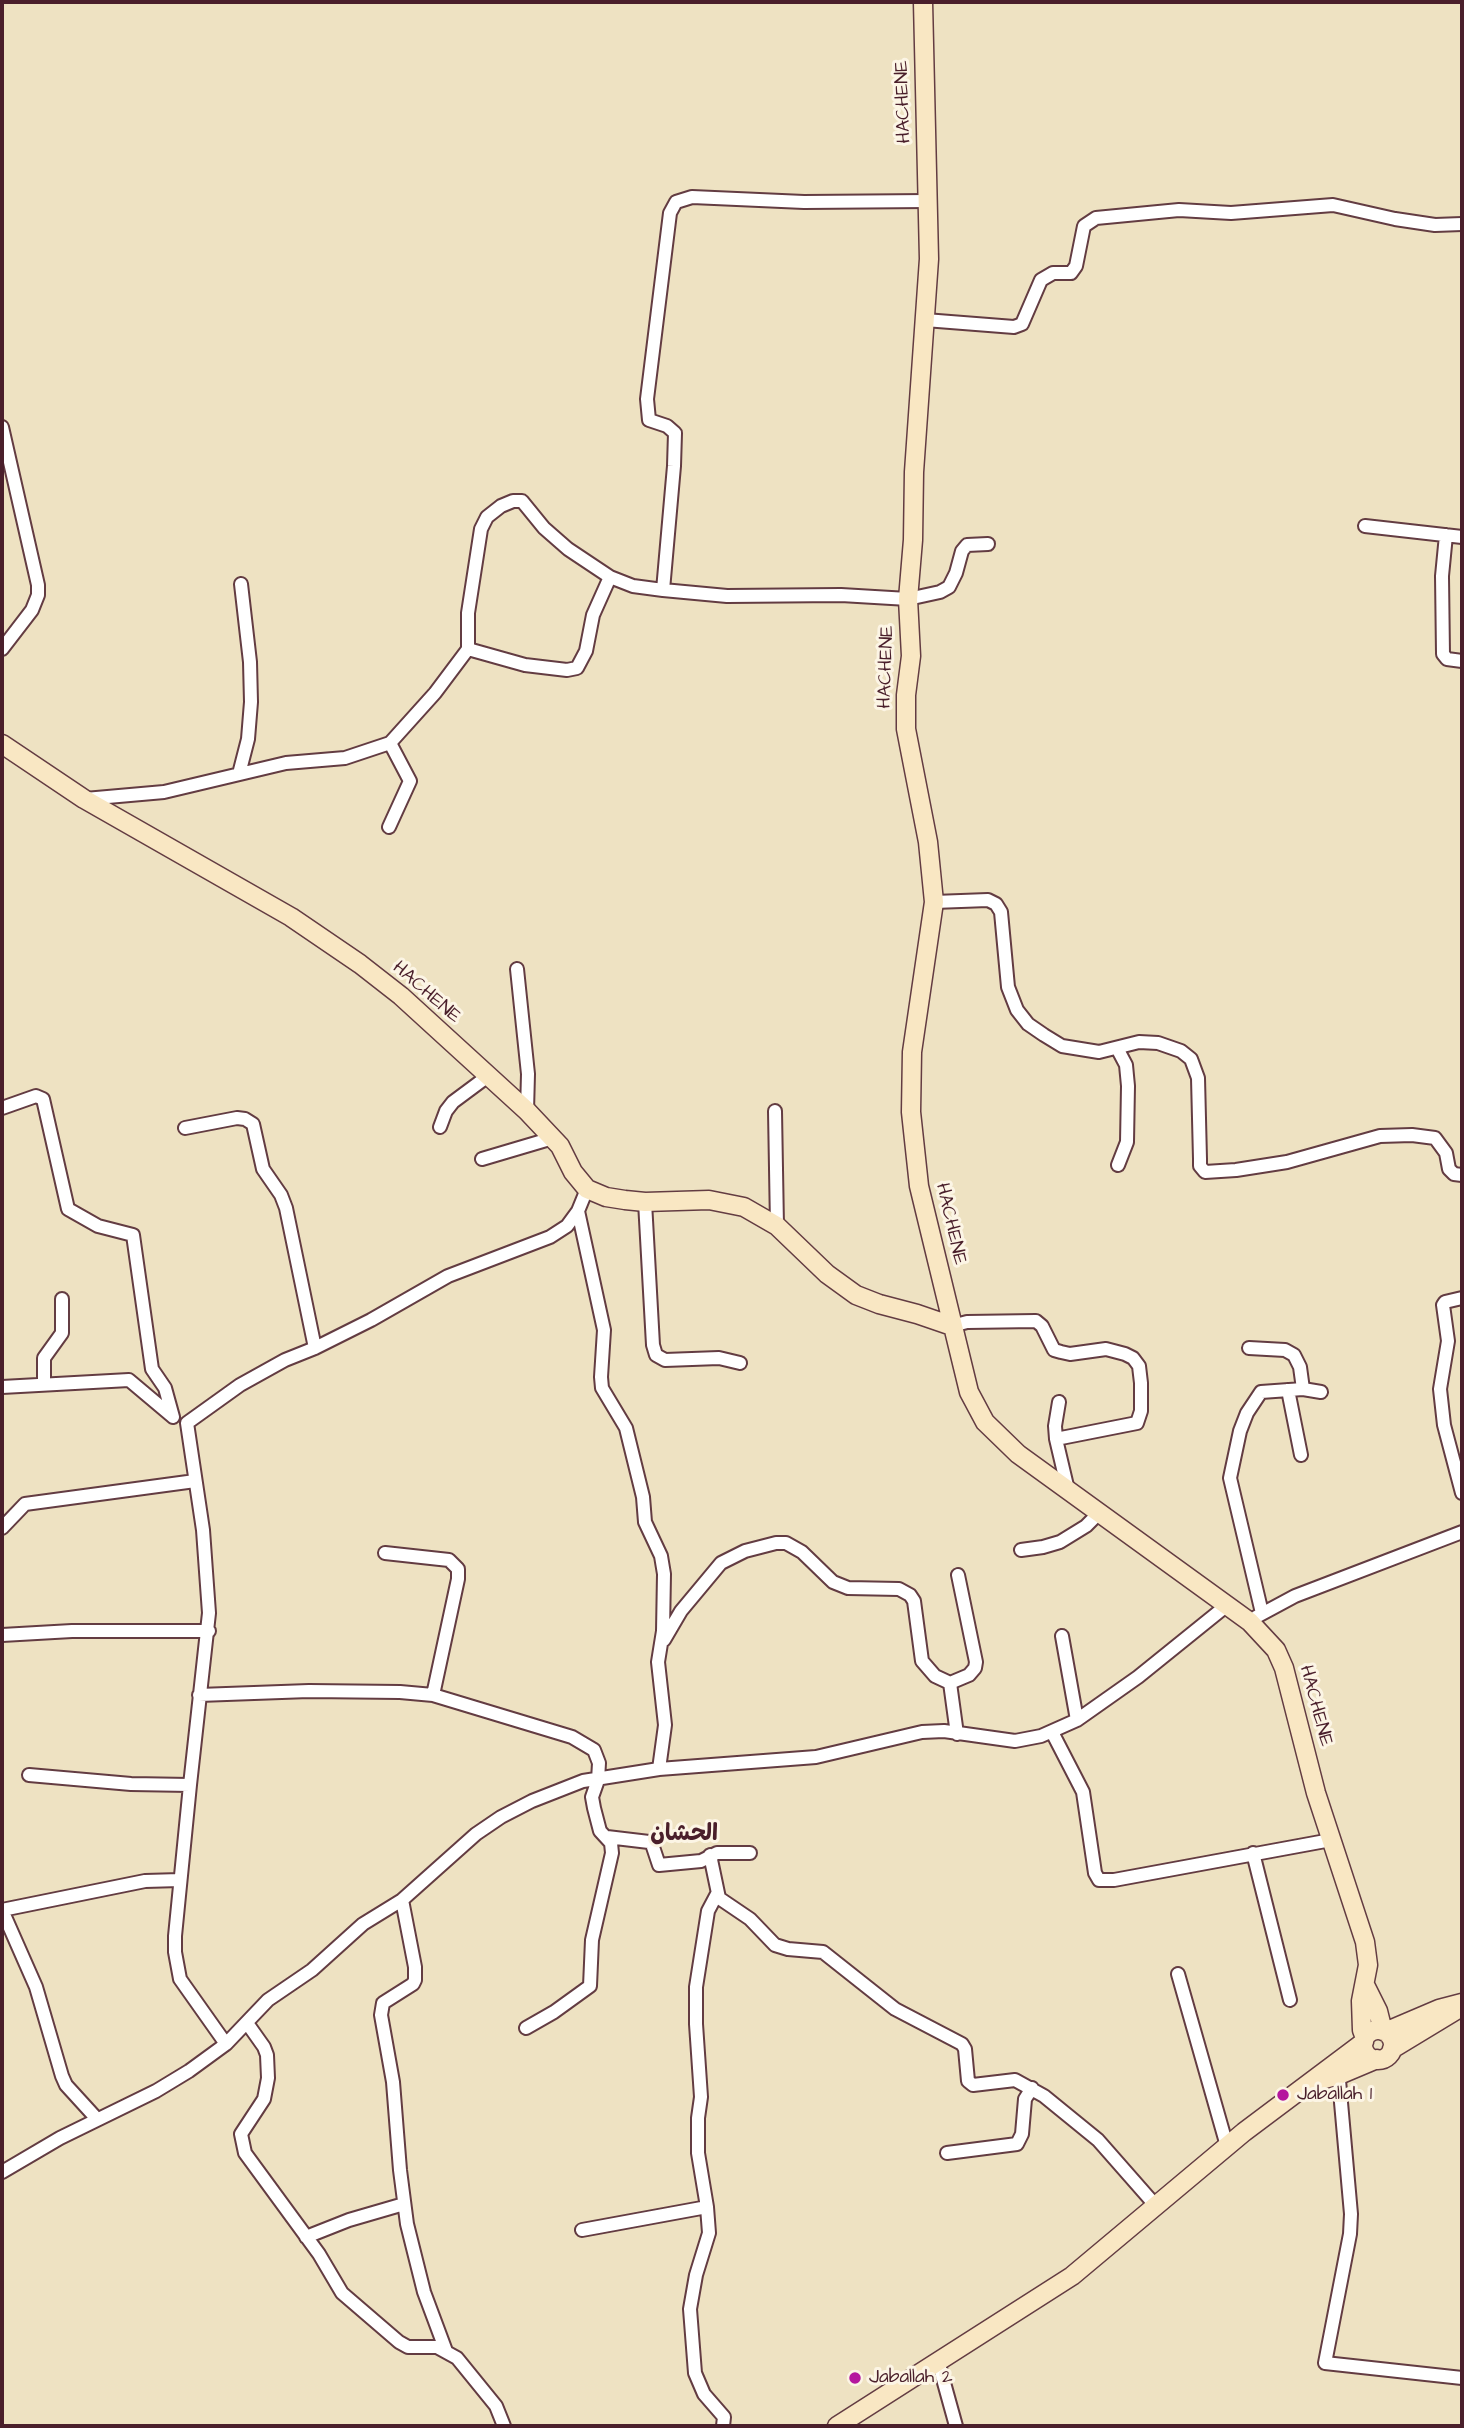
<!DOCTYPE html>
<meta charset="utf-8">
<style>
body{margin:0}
#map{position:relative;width:1464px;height:2428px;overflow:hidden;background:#eee2c2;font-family:"Architects Daughter",sans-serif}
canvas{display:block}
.frame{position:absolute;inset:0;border:4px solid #4a1f2b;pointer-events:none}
</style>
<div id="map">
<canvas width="1464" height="2428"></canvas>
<div class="frame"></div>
</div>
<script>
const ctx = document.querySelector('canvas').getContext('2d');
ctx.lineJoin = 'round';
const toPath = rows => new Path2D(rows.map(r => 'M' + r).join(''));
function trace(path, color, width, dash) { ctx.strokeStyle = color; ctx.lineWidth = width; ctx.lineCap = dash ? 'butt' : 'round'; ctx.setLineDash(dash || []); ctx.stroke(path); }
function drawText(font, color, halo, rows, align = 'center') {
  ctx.font = font + ' "Architects Daughter","Playpen Sans Arabic",sans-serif'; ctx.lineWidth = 6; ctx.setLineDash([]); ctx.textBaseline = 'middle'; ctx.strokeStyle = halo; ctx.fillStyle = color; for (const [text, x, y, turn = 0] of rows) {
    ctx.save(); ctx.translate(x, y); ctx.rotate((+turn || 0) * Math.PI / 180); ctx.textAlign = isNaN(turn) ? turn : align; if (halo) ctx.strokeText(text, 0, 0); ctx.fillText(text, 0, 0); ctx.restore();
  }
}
const street = toPath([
 [925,320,1014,327,1022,324,1041,280,1053,273,1071,273,1076,266,1084,226,1096,218,1179,210,1231,213,1333,205,1395,219,1435,225,1462,224],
 [2,427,38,585,38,595,32,610,2,649],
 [1365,526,1462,537],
 [1446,535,1442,576,1443,654,1447,659,1462,661],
 [663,590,674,466,675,433,667,426,649,420,647,399,670,213,676,202,692,197,804,202,928,201],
 [468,649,525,665,567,670,577,668,586,651,593,615,610,577],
 [239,774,248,739,251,702,250,662,241,584],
 [85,799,164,792,286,763,345,758,390,743,435,693,468,649,468,613,481,529,487,517,501,506,513,501,522,501,544,528,568,549,610,577,633,586,663,590,727,596,841,595,908,599,940,592,949,587,956,573,962,551,967,545,988,544],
 [389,827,410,781,390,743],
 [934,902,988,900,996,904,1001,912,1008,987,1017,1010,1028,1024,1044,1035,1062,1046,1099,1052,1139,1042,1158,1043,1181,1051,1191,1059,1198,1078,1200,1159,1200,1166,1205,1172,1236,1170,1287,1162,1380,1136,1412,1135,1435,1138,1446,1153,1449,1169,1454,1174,1462,1175],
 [517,969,528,1074,527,1111],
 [1117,1048,1126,1065,1128,1086,1127,1142,1118,1165],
 [2,1108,36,1096,43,1099,68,1209,98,1226,133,1235,151,1362,152,1369,165,1388,173,1417],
 [775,1111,777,1226],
 [440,1127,446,1111,453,1102,488,1076],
 [185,1128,237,1118,245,1119,253,1124,263,1169,281,1195,286,1208,315,1348],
 [482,1159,553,1138],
 [645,1202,653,1345,656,1355,665,1360,719,1358,740,1363],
 [578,1211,604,1330,601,1377,602,1388,626,1428,643,1497,645,1522,661,1556,664,1574,663,1631,658,1662,665,1725,659,1769],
 [1462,1298,1445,1302,1443,1305,1448,1341,1440,1389,1444,1425,1462,1493],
 [952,1326,967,1322,1036,1321,1042,1326,1054,1350,1061,1352,1070,1354,1106,1349,1125,1354,1133,1358,1139,1366,1141,1383,1141,1411,1137,1423,1056,1439],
 [1249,1348,1285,1350,1294,1355,1300,1367,1303,1389],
 [44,1384,44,1358,62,1333,62,1299],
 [2,1387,129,1380,173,1417],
 [1288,1390,1301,1455],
 [1059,1402,1055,1426,1056,1439,1068,1490],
 [2,1528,25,1504,195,1481],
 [1021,1550,1043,1547,1060,1542,1086,1526,1100,1512],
 [385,1553,449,1560,458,1569,458,1579,433,1695],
 [1262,1613,1230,1478,1240,1431,1247,1413,1261,1392,1303,1389,1321,1392],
 [1256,1617,1295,1596,1462,1532],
 [2,1635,72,1631,209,1631],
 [1062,1636,1077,1720],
 [664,1640,681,1611,721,1563,745,1551,776,1543,786,1543,802,1552,833,1582,848,1588,899,1589,910,1595,914,1601,922,1661,935,1676,950,1683,957,1734],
 [950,1683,969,1675,975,1668,976,1662,958,1575],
 [199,1695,309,1691,400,1692,433,1695,572,1737,594,1750,599,1763,598,1780,592,1797,594,1808,600,1831,611,1843,612,1853,592,1940,590,1986,554,2012,526,2028],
 [1052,1732,1083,1792,1095,1873,1099,1880,1114,1880,1331,1840],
 [29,1775,131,1784,190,1785],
 [607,1837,649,1842,652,1844,659,1865,701,1861,717,1853,750,1853],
 [1253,1853,1290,2000],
 [710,1855,719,1898,750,1919,775,1945,788,1949,823,1952,895,2009,962,2044,965,2049,968,2081,973,2085,1015,2080,1044,2096,1098,2140,1156,2206],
 [717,1894,708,1911,696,1987,696,2024,701,2097,698,2118,698,2153,707,2207,709,2233,696,2275,690,2309,695,2373,704,2394,724,2417,723,2426],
 [402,1900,415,1967,415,1980,413,1984,383,2003,381,2015,393,2082,400,2170,407,2224,424,2292,446,2351],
 [2,1910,36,1987,62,2076,66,2085,97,2119],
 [2,1910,145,1881,180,1880],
 [1178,1974,1227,2146],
 [247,2023,264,2047,267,2055,268,2078,264,2099,241,2134,245,2153,319,2254,342,2293,399,2342,408,2347,437,2347,457,2358,496,2406,504,2426],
 [226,2044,180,1979,175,1952,175,1936,190,1785,209,1613,203,1530,187,1423,240,1385,285,1360,315,1348,371,1320,448,1276,550,1237,567,1226,578,1211,587,1189],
 [1338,2069,1351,2214,1350,2234,1325,2363,1462,2378],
 [947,2153,1017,2144,1022,2134,1025,2099,1032,2088],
 [2,2172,60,2138,156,2091,189,2071,226,2044,268,2000,312,1970,363,1924,402,1900,476,1834,501,1817,532,1801,583,1781,659,1769,816,1757,922,1732,944,1731,1015,1741,1041,1736,1077,1720,1138,1677,1226,1606],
 [582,2230,707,2207],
 [306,2237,349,2220,404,2204],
 [938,2361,956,2426]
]);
const secondary = toPath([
 [923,2,929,259,914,472,913,540,908,599,911,656,906,695,906,729,928,842,934,902,912,1052,911,1112,919,1186,969,1392,985,1422,1018,1454,1250,1622,1276,1650,1284,1668,1316,1793,1365,1942,1368,1965,1361,2001,1362,2030,1365,2038],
 [2,744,84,799,291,917,360,964,401,996,527,1111,560,1146,573,1172,587,1189,606,1197,625,1200,645,1202,709,1200,744,1207,777,1226,827,1274,856,1295,879,1304,917,1314,952,1326],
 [1365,1985,1378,2011,1383,2031],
 '1363 2045a15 15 0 1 1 30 0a15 15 0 1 1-30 0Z',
 [1385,2032,1439,2009,1462,2003],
 [1392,2049,1458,2009],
 [1317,2081,1339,2075,1377,2059],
 [837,2426,1072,2276,1244,2132,1364,2042]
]);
trace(street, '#633c42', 16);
trace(secondary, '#633c42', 21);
trace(street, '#fff', 12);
trace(secondary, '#f9e7c3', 18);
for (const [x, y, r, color] of [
 [1283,2095,7,"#b5179e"],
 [855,2378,7,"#b5179e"]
]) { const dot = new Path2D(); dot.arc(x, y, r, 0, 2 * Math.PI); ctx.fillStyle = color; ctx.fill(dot); trace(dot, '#fcf5e5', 2.5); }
drawText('19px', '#4a1f2b', '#fcf5e5', [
 ["HACHENE",904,102,-92],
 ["HACHENE",887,667,-88],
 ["HACHENE",426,993,41],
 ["HACHENE",950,1224,77],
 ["HACHENE",1315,1706,75]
]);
drawText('19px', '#4a1f2b', '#fcf5e5', [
 ["Jaballah 1",1297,2095],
 ["Jaballah 2",869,2378]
], 'left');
drawText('bold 23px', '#4a1f2b', '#fcf5e5', [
 ["الحشان",684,1835]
]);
</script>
